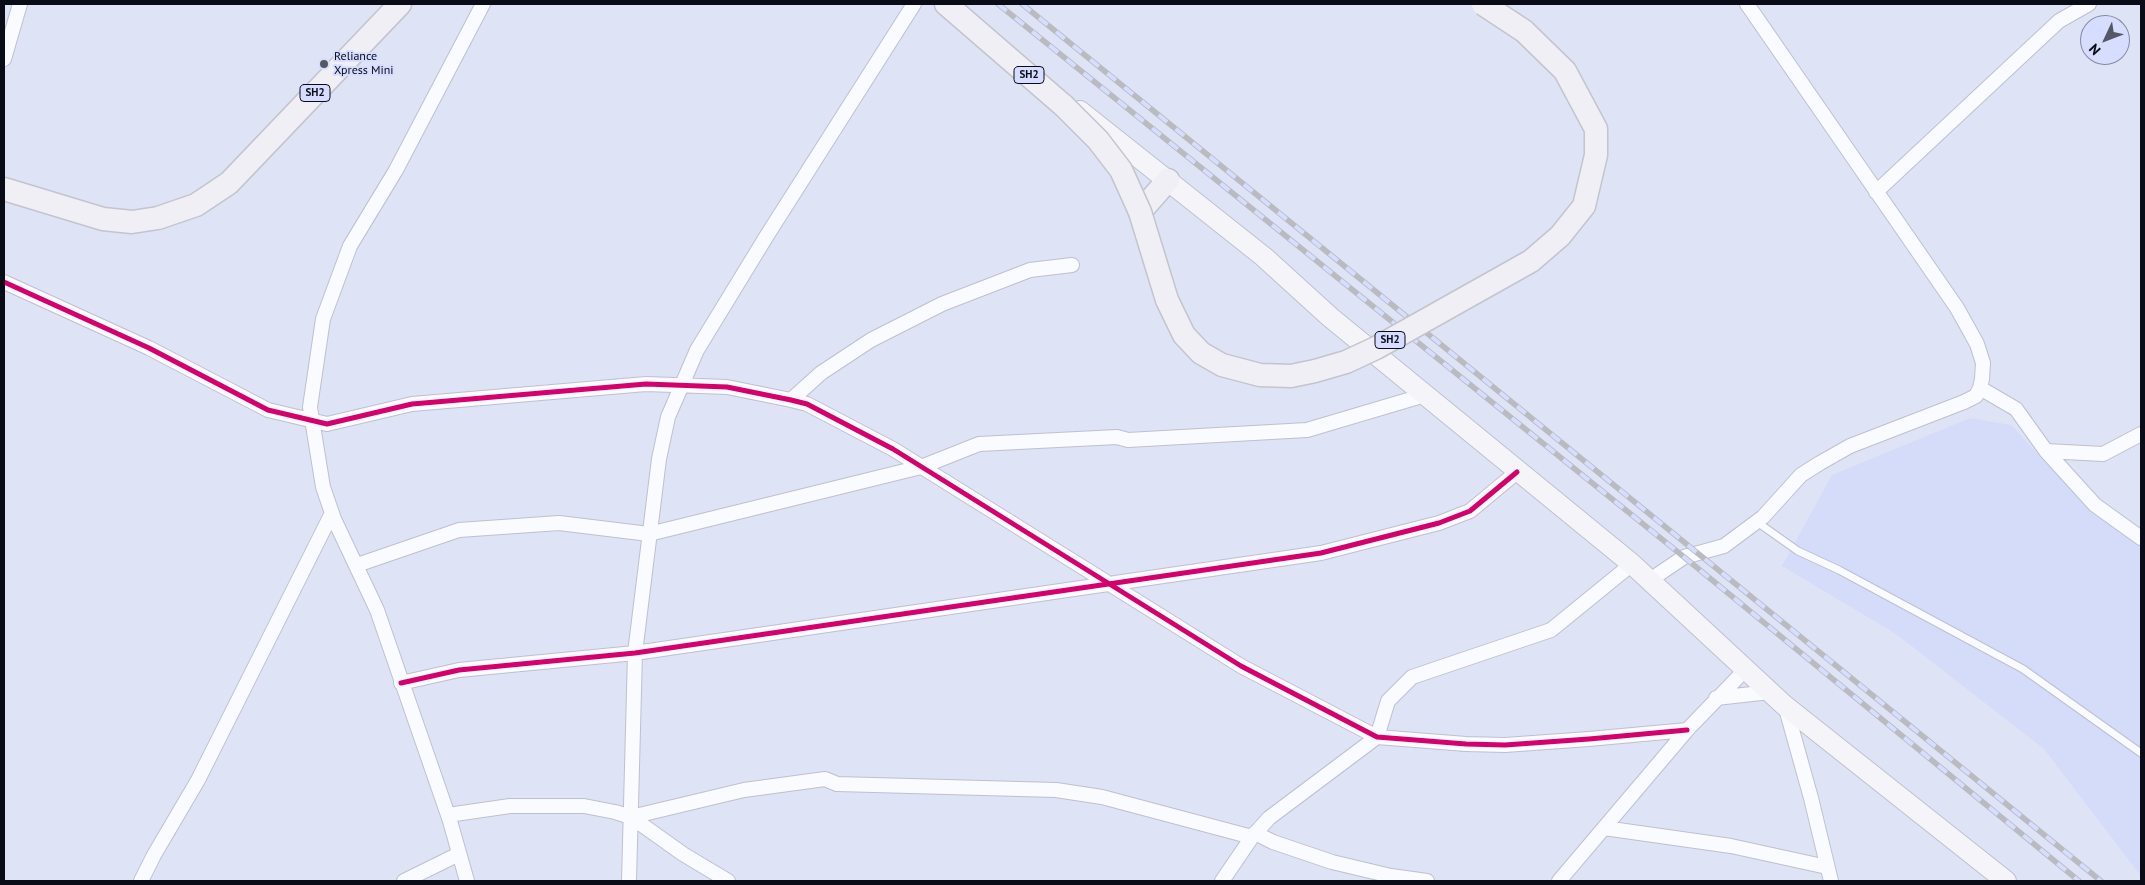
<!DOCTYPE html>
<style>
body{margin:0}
#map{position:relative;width:2145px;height:885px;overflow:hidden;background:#dfe3f6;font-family:"PT Sans",sans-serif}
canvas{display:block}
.frame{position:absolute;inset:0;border:5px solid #090b16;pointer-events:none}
.north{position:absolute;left:2080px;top:15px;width:50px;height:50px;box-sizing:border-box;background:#d6ddff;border:1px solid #8489a2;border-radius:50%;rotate:227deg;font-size:14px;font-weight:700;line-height:20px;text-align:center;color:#090b16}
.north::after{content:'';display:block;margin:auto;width:18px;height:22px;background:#545764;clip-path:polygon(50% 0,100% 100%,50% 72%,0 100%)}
</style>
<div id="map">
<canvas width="2145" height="885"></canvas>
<div class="frame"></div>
<div class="north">N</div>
</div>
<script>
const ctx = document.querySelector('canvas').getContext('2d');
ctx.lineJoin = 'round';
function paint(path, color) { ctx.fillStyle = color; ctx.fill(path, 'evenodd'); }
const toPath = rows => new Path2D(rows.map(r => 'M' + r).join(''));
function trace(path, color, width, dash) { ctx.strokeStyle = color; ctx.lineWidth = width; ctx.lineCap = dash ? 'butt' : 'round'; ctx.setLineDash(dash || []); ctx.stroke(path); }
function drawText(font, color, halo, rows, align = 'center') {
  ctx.font = font + ' "PT Sans",sans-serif'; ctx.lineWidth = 4; ctx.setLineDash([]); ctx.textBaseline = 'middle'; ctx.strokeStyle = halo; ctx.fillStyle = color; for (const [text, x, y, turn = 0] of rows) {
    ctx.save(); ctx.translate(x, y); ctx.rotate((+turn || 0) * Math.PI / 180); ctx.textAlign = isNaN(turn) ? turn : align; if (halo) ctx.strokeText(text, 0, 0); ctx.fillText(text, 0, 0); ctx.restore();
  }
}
paint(toPath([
 [1970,418,2011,425,2088,508,2141,547,2141,876,2044,749,1896,634,1782,566,1832,475]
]), '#d5dcfa');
const lane = toPath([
 [1757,522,1798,551,1839,570,2023,669,2141,753]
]);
const street = toPath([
 [4,59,20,4],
 [1876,192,2059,21,2089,4],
 [4,282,149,348,268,410,327,424,412,404,646,384,727,387,791,400,807,404,893,449,1241,666,1377,737,1466,744,1505,745,1589,739,1687,730],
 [1980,388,2016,409,2046,451,2103,454,2141,434],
 [791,400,821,373,871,340,942,304,1030,270,1072,265],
 [2046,451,2095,505,2141,538],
 [357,565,459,530,559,523,649,534,921,467,979,444,1117,437,1128,440,1307,430,1425,395],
 [1650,580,1684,557,1724,546,1763,517,1801,475,1820,463,1850,446,1964,402,1976,396,1980,388,1982,379,1983,363,1977,344,1957,308,1747,4],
 [401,683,459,670,635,653,1321,553,1439,523,1470,511,1517,472],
 [1716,698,1770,692],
 [1785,705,1811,798,1831,881],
 [448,815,510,806,584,806,615,812,631,817,683,854,728,881],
 [631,817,744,790,825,779,837,784,1056,790,1102,797,1252,837],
 [1604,828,1731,846,1827,867],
 [1255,833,1273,842,1332,862,1391,876,1427,881],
 [141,881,154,855,198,780,332,513],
 [404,881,459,854],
 [467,881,450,821,377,610,334,519,323,487,310,407,323,319,350,246,396,170,483,4],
 [629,881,635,653,659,459,668,417,697,350,766,237,914,4],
 [1222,881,1252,837,1269,818,1377,737,1388,701,1412,677,1551,630,1632,564],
 [1559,881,1687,730,1746,669]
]);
const secondary = toPath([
 [1080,111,1264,257,1330,317,1632,564,1784,705,2006,881]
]);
const primary = toPath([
 [946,4,1064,106],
 [4,189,103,219,132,222,158,218,196,205,229,183,400,4],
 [1140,212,1168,180]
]);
trace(lane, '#bec0cf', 9);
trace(street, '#bec0cf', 16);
trace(secondary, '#bec0cf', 22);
trace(primary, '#c3c4cd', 25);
trace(lane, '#fafbfe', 7);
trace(street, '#fafbfe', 14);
trace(secondary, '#f5f5f9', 20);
trace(primary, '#f1eff6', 22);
const rail = toPath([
 [998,4,1684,557,2079,881],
 [1022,4,2101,881]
]);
trace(rail, '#babbc0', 5.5);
trace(rail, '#d6ddff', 4, [11]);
const primaryBridge = toPath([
 [1064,106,1098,140,1121,170,1140,212,1167,300,1184,335,1201,353,1222,365,1260,375,1291,376,1315,371,1346,362,1376,348,1531,261,1560,236,1584,206,1596,155,1596,129,1565,71,1524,31,1483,4]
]);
trace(primaryBridge, '#c3c4cd', 25, []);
trace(primaryBridge, '#f1eff6', 22);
trace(toPath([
 [4,282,149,348,268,410,327,424,412,404,646,384,727,387,791,400,807,404,893,449,1241,666,1377,737,1466,744,1505,745,1589,739,1687,730],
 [401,683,459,670,635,653,1321,553,1439,523,1470,511,1517,472]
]), '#d6006c', 5);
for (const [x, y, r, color] of [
 [324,64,5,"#545764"]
]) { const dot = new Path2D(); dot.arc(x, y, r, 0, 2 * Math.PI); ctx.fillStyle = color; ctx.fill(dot); trace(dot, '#d6ddff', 2); }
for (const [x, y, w] of [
 [1029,75,30],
 [315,93,30],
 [1390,340,30]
]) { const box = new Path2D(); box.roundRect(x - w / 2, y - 8.5, w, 17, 4); ctx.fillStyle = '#d6ddff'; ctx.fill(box); trace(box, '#090b16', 1); }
drawText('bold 11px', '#090b16', null, [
 ["SH2",1029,75],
 ["SH2",315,93],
 ["SH2",1390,340]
]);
drawText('12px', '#090b16', '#d6ddff', [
 ["Reliance",334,57],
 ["Xpress Mini",334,71]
], 'left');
</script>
